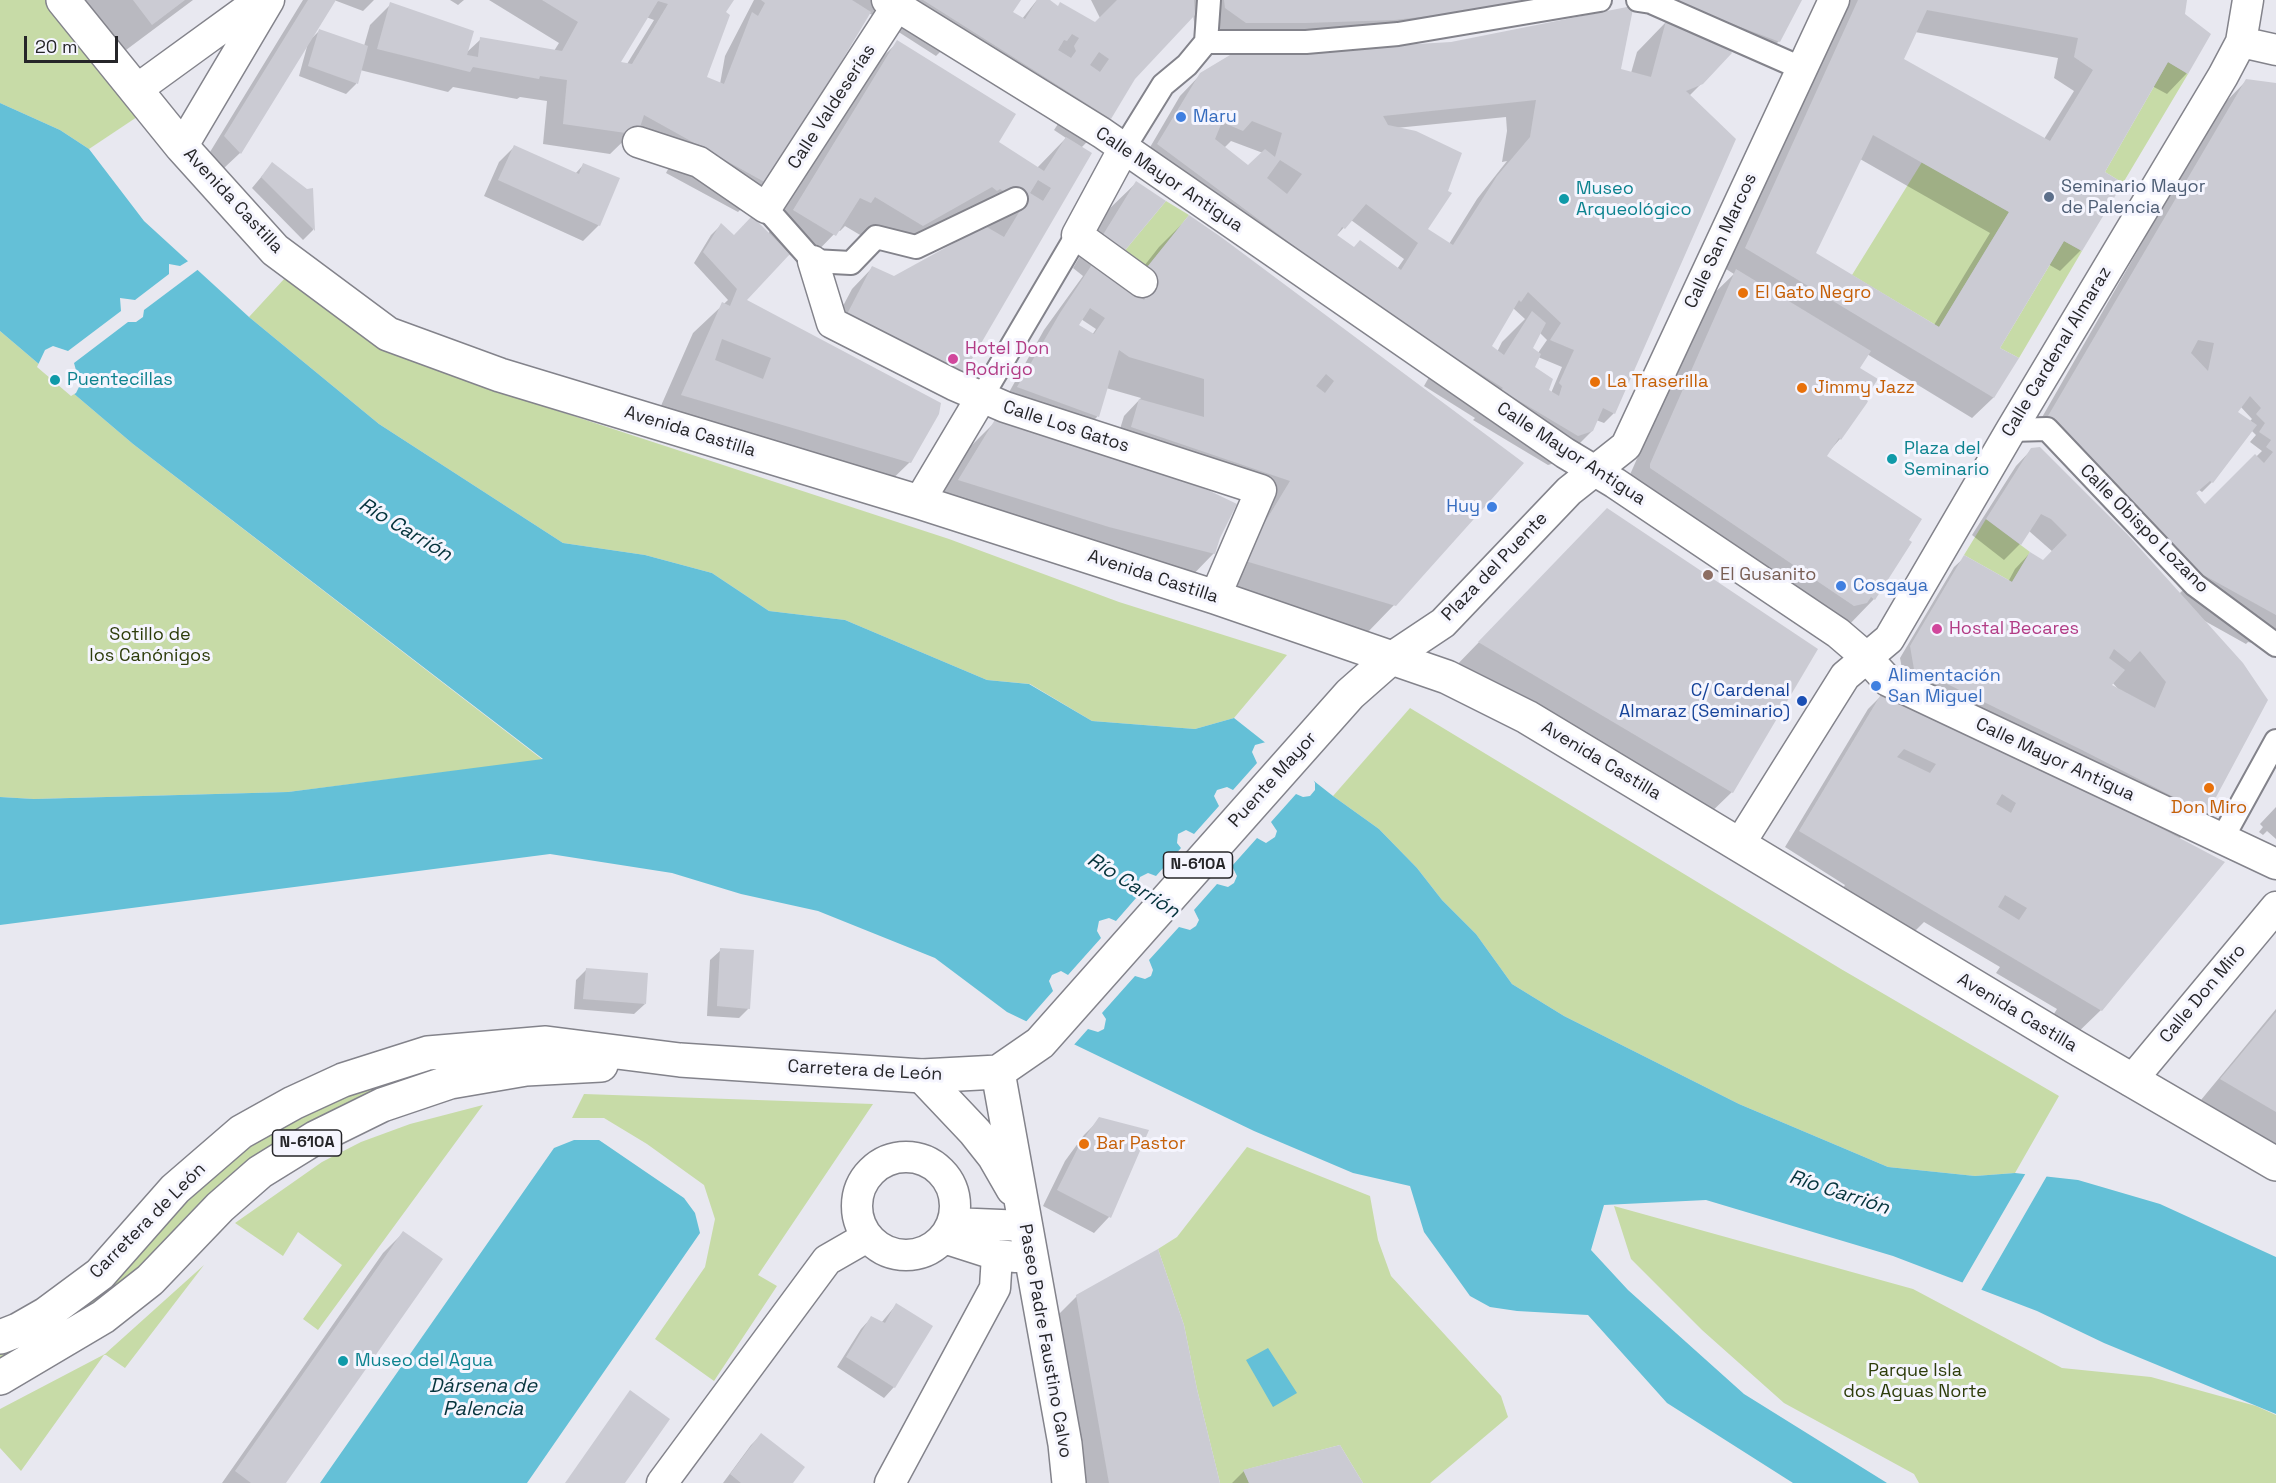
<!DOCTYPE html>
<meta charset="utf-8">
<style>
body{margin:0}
#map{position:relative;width:2276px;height:1483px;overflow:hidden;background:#e8e8f0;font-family:"Space Grotesk",sans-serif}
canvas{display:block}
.scale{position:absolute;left:24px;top:36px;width:94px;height:27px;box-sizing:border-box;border:3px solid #262629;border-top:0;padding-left:8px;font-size:18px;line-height:21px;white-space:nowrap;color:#262629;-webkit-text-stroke:4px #f5f5fe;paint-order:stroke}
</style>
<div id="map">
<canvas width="2276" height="1483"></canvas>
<div class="scale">20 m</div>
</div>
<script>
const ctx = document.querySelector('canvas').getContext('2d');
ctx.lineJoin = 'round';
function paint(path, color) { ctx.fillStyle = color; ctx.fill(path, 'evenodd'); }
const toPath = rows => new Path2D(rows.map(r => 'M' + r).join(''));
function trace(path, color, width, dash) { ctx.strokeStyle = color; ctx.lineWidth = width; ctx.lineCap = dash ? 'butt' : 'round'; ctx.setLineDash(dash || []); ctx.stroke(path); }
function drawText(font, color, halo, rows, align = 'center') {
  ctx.font = font + ' "Space Grotesk",sans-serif'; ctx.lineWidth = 6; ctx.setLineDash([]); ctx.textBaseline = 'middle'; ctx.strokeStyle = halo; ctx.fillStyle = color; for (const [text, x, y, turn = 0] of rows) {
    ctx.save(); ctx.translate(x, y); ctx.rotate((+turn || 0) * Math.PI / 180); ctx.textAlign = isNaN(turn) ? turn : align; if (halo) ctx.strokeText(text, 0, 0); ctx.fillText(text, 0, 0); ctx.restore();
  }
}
paint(toPath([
 [0,0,45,0,137,117,89,149,60,130,0,103],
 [2168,62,2188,74,2123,183,2105,172],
 [1922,162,2009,212,1939,327,1852,275],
 [1166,201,1189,215,1144,271,1122,254],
 [2064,241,2082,251,2019,358,2000,348],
 [285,278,331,313,382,346,488,388,949,539,1119,602,1287,655,1234,718,1195,729,1092,721,1030,684,987,680,845,620,769,611,712,573,645,555,563,543,379,424,249,317],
 [0,331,133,444,543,760,288,792,34,799,0,797],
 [1986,519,2030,552,2012,582,1964,555],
 [1410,708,1841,969,2059,1096,2015,1173,1975,1176,1888,1167,1739,1104,1564,1016,1512,984,1476,934,1442,900,1417,868,1379,829,1333,796],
 [412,1074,454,1082,382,1105,0,1378,0,1337,293,1103],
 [584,1094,873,1104,758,1275,777,1286,714,1381,655,1339,705,1267,715,1219,704,1185,647,1144,604,1118,572,1118],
 [483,1105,318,1330,303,1319,342,1265,298,1232,283,1256,235,1223,322,1162,361,1142,410,1124],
 [1247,1147,1370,1196,1378,1240,1391,1276,1501,1396,1508,1417,1430,1483,1363,1483,1340,1445,1244,1470,1249,1483,1220,1483,1197,1389,1184,1325,1158,1249,1177,1237],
 [1614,1206,1913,1289,2062,1368,2151,1377,2256,1406,2276,1415,2276,1483,1919,1483,1914,1474,1784,1403,1702,1330,1631,1259],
 [204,1265,125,1368,106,1355,104,1355,21,1471,0,1448,0,1409,105,1354]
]), '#c7dba7');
paint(toPath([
 [0,103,60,130,89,149,144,221,249,317,379,424,563,543,645,555,712,573,769,611,845,620,987,680,1029,684,1092,721,1195,729,1234,718,1333,796,1379,829,1417,868,1442,900,1476,934,1512,984,1564,1016,1739,1104,1888,1167,1975,1176,2015,1173,2078,1180,2160,1204,2276,1257,2276,1414,2104,1343,2037,1311,1893,1256,1706,1200,1604,1205,1591,1250,1628,1290,1744,1394,1887,1483,1793,1483,1667,1403,1588,1315,1517,1311,1490,1307,1470,1296,1424,1232,1410,1186,1353,1173,1254,1131,1007,1012,935,958,818,911,741,894,672,873,550,854,0,925,0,797,34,799,288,792,543,759,133,444,0,331],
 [574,1140,599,1140,684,1198,695,1213,700,1233,527,1483,320,1483,554,1148],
 [1268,1348,1297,1393,1273,1407,1246,1360]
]), '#64c0d7');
paint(toPath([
 [190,260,200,268,144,310,143,317,136,322,128,322,74,363,80,385,76,393,71,396,37,367,45,350,53,346,68,351,121,311,120,298,135,300,169,274,169,264,180,266],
 [1266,742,1274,744,1313,775,1312,777,1315,783,1315,790,1310,796,1303,797,1296,794,1271,822,1277,831,1275,837,1266,843,1257,838,1232,866,1237,876,1234,883,1228,887,1217,884,1194,910,1199,920,1196,926,1190,930,1179,927,1149,960,1153,970,1151,976,1145,979,1135,976,1102,1013,1106,1019,1104,1029,1098,1032,1088,1029,1072,1047,1024,1024,1053,991,1049,981,1052,975,1061,971,1068,975,1101,938,1097,931,1099,921,1109,918,1116,921,1143,890,1138,883,1140,877,1148,873,1156,876,1181,848,1177,843,1178,834,1186,830,1194,834,1219,806,1214,796,1217,790,1227,787,1233,790,1257,763,1252,752,1255,745],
 [2027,1171,2048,1174,1980,1292,1961,1285]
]), '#e8e8f0');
paint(toPath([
 [81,0,193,0,122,53],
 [303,0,374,0,363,11,334,0,312,38,319,31,364,46,370,25,391,4,466,53,481,39,554,51,559,43,489,0,732,0,724,13,705,78,720,84,725,56,754,0,1019,0,1011,12,1022,19,1037,0,1048,0,1057,7,1095,24,1100,18,1091,0,1546,0,1314,52,1619,70,1631,73,1637,52,1666,22,1698,34,1659,10,1800,0,1779,41,1763,57,1724,42,1702,83,1689,96,1614,413,1604,423,1596,420,1592,431,1562,461,1548,465,1473,420,1475,418,1424,386,1433,370,1142,161,1180,96,1201,74,1272,54,1196,37,1193,14,1134,79,1110,118,1081,148,961,376,940,396,826,338,852,289,872,268,894,278,985,227,962,216,892,254,845,226,840,231,838,230,805,264,788,254,745,300,910,462,880,491,653,424,693,333,728,300,694,263,711,235,721,225,733,237,768,234,868,71,898,42,997,142,1037,168,1066,138,1054,130,1062,118,955,37,936,56,869,13,767,183,738,212,666,173,678,150,638,127,610,154,543,144,547,101,520,97,517,99,453,87,448,92,360,70,356,84,346,94,299,76,308,43,240,153,224,168,210,152],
 [646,17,654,20,627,64,618,63],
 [1506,117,1507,131,1502,162,1507,161,1477,199,1449,244,1426,230,1396,128],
 [1231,141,1263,153,1248,166,1224,148],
 [1351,220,1404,259,1397,269,1353,249,1336,236],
 [1513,308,1525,319,1502,342,1497,352,1490,347],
 [1539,332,1547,340,1538,353,1531,348],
 [1538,357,1562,367,1551,393,1547,390,1533,367],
 [450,0,464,0,458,5],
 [1848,0,2186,0,2183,15,2187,73,2167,94,2152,86,2103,172,2121,184,2081,250,2060,271,2048,264,1998,348,2016,358,1993,398,1972,418,1867,354,1858,368,1840,439,1825,456,1874,599,1845,629,1621,495,1707,300,1734,274,1726,269],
 [1915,32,2058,58,2054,78,2074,91,2044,139,1902,59],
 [1860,159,1990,233,1934,325,1814,254],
 [2246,81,2276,85,2276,644,2272,648,2248,642,2246,644,2203,620,2206,813,2179,839,2101,1010,2071,1039,2047,1025,2057,1009,1996,973,2000,967,1924,922,1905,941,1835,901,1845,885,1785,847,1868,709,1884,693,1904,679,1900,658,1954,567,1965,557,2008,582,2015,569,2030,553,2042,562,2053,552,2029,531,2020,544,2004,560,1972,535,2016,466,2032,449,2175,598,2203,570,2199,570,2183,586,2111,510,2033,433,2146,236,2144,235,2217,111],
 [2240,406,2252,419,2249,422,2236,412],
 [2251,430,2256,435,2250,442,2262,451,2205,507,2194,494,2199,490,2202,492,2212,482],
 [2112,682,2119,690,2109,685],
 [514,147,575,174,584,164,599,225,583,241,484,196,499,162],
 [272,164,307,191,312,190,313,230,303,240,252,188],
 [1136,183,1121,253,1126,289,1159,247,1189,217,1521,463,1394,605,1365,635,1214,590,1251,488,1116,442,1124,416,1141,398,1106,388,1097,417,1082,432,1003,403,1044,330,1083,276,1073,268,1106,212],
 [1081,319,1096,329,1092,335,1076,325],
 [997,420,1218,538,1214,553,1185,583,930,510,967,450],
 [1578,540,1732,792,1702,821,1450,672],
 [2276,807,2276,839,2267,831,2263,835,2259,832,2263,827,2260,824],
 [721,950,749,1008,739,1018,707,1016,710,960],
 [586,970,645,1004,634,1014,574,1009,576,980],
 [2276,1009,2276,1144,2201,1100],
 [1100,1119,1147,1131,1109,1217,1094,1233,1043,1206,1065,1161,1084,1135],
 [404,1232,284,1483,222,1483,383,1253],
 [1077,1296,1218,1483,1085,1483,1056,1317],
 [896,1305,894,1387,884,1398,837,1367,861,1329,871,1318,881,1323],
 [761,1435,791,1483,723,1483,751,1445],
 [1244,1471,1361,1483,1232,1483]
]), '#0003');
paint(toPath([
 [133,0,185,0,152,25],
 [308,0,336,0,241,154,224,136],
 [542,0,734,0,726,12,730,15,707,77,724,84,752,12,758,16,765,3,761,0,852,0,871,12,768,184,644,115,640,127,634,126,633,134,563,124,567,80,540,76,539,79,473,67,470,72,377,49,390,2,474,31,467,55,478,57,480,37,562,51,578,22],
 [658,1,668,4,632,64,621,62],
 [923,0,1021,0,1013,12,1025,19,1037,0,1050,0,1058,6,1060,2,1095,22,1117,0,1194,0,1195,15,1135,79,1111,119],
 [1072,34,1079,38,1074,46,1076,51,1071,58,1058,50,1064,40,1067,41],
 [1099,52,1109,59,1100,72,1090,65],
 [1224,0,1540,0,1533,4,1394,20,1305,23,1246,23,1225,8],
 [1669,0,1802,0,1780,42],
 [1858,0,2187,0,2185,14,2211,34,2188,74,2168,62,2105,172,2123,183,2082,251,2064,241,2000,348,2019,358,1994,398,1745,248],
 [1927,10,2078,38,2074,57,2093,70,2050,141,1904,59],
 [1873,135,2009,212,1939,327,1816,253],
 [1627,7,1633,9,1621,69,1651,77,1666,21,1725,42,1732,53,1703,84,1686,91,1736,139,1615,414,1603,408,1593,431,1578,436,1501,390,1503,388,1375,306,1157,144,1200,73,1230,55,1451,42],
 [1536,100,1530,137,1497,176,1453,245,1428,229,1452,193,1448,191,1462,153,1416,131,1388,125,1383,116],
 [1252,121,1282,133,1275,157,1265,149,1248,165,1215,139,1222,122,1243,131],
 [1280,160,1302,174,1287,194,1267,178],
 [1366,204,1418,243,1401,270,1360,240,1354,247,1337,235,1342,227,1345,229],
 [1528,292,1561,323,1550,340,1574,350,1559,383,1562,386,1559,396,1549,390,1553,379,1535,367,1541,354,1533,348,1546,323,1532,311,1504,355,1492,346,1519,300,1521,302],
 [319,29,368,46,358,84,308,66],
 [897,40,1016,114,999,142,1044,171,1066,137,1092,153,962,376,845,318,872,266,894,276,985,226,1004,237,1024,204,1000,189,997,191,992,187,923,226,875,197,871,203,860,198,836,236,793,210],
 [1038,180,1051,188,1043,201,1030,193],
 [2246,79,2276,83,2276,615,2200,573,2128,496,2048,416],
 [2198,340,2214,343,2208,371,2191,353],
 [2250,396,2261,408,2256,414,2265,423,2259,432,2271,440,2266,447,2273,452,2264,463,2255,454,2205,504,2196,493,2210,481,2213,483,2257,425,2238,412],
 [514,145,579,174,583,163,620,178,600,226,498,180],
 [272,162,307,189,313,188,315,231,261,177],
 [1136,181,1166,201,1122,254,1101,238],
 [1189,215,1221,237,1524,463,1396,606,1242,560,1290,481,1131,427,1139,399,1204,417,1204,379,1129,357,1119,350,1099,417,1017,387,1060,313,1093,263,1144,300,1157,281,1144,271],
 [1090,308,1105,318,1094,334,1079,325],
 [1326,374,1334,381,1325,393,1316,386],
 [752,216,790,254,747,300,941,403,939,414,911,463,681,395,722,302,730,306,737,289,703,252,721,223,734,235],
 [722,339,771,358,763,379,715,360],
 [1736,269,1871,351,1860,368,1878,379,1865,399,1868,401,1867,403,1841,440,1839,438,1827,456,1922,519,1909,540,1912,542,1875,600,1871,597,1867,603,1854,606,1650,468,1650,464],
 [996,418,1126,460,1210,491,1237,504,1220,538,1215,554,1109,527,958,480],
 [2040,447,2127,534,2243,663,2268,700,2207,814,2082,750,1939,680,1937,685,1914,669,1910,646,1964,555,2012,582,2030,552,2043,560,2067,535,2051,519,2041,514,2021,545,1986,519,2031,448],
 [2114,649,2130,662,2140,651,2166,682,2155,708,2112,685,2125,670,2109,658],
 [1607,508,1818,649,1733,793,1478,642],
 [1883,691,2039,764,2225,862,2102,1011,1799,831],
 [1904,749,1936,764,1930,773,1897,757],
 [2002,794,2016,803,2011,813,1996,804],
 [2005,895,2027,908,2019,920,1998,907],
 [720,948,754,950,750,1009,717,1006],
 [586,968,648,973,646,1004,583,999],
 [2276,1012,2276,1112,2220,1079],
 [1099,1117,1149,1130,1111,1218,1057,1190,1080,1144],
 [403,1231,443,1259,286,1483,251,1483,235,1471],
 [1158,1249,1184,1325,1197,1389,1220,1483,1109,1483,1076,1295],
 [896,1303,933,1326,895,1388,846,1357,871,1316,885,1323],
 [630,1390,670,1419,625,1483,565,1483],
 [761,1433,805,1467,793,1483,741,1483,730,1474],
 [1340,1445,1363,1483,1249,1483,1243,1470]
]), '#cbcbd3');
const pedestrian = toPath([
 [1638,0,1651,2,1801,68],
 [1206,42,1306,42,1398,34,1600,0],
 [1124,148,1163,85,1187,65,1206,42,1209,0],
 [766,208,813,261,851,263,876,237,916,247,1016,199],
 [981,398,1077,235],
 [2011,430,2047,429,2195,585,2276,645],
 [2222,839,2276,741]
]);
const minor = toPath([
 [887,0,1102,133,1565,453,1615,483,1838,633,1866,657,1888,681,2276,864],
 [2241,42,2276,50],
 [136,90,260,0],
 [638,142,699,162,766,208,897,6],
 [182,147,269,0],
 [1124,148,1077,235,1142,282],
 [813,261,832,323,954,385,1005,407,1261,490,1215,597],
 [919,502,981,398],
 [1392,657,1443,623,1569,491,1626,446,1834,0],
 [1739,845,1845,676,1889,639,2011,430,2223,76,2241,42,2248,0],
 [2131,1081,2276,907],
 '857 1206a49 49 0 1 1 98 0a49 49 0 1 1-98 0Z',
 [952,1223,1025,1226],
 [944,1238,997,1255,1016,1257],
 [662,1483,827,1260,867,1237],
 [890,1483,995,1288,997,1255]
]);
const tertiary = toPath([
 [998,1072,1065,1444,1069,1483],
 [922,1076,975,1132,994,1156,1013,1189]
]);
const secondary = toPath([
 [63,0,182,147,275,250,388,334,500,375,919,502,1215,597,1447,677,1527,717,2075,1047,2276,1164]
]);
const trunk = toPath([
 [0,1337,18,1330,46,1314,100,1274,175,1189,241,1132,293,1103,343,1080,428,1053,546,1043,680,1060,922,1076,998,1072,1040,1043,1350,694,1392,657],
 [0,1378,103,1317,150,1280,220,1207,260,1172,315,1138,382,1105,450,1082,526,1069,601,1065]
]);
trace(pedestrian, '#83838b', 26);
trace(minor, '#83838b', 33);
trace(tertiary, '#83838b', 36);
trace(secondary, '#83838b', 36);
trace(trunk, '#83838b', 36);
trace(pedestrian, '#fff', 22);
trace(minor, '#fff', 30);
trace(tertiary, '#fff', 33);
trace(secondary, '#fff', 33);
trace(trunk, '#fff', 33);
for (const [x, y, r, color] of [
 [1181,117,6,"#3f7fe0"],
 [2049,197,6,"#5c6f8a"],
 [1564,199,6,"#0f9aa8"],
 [1743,293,6,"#e8710a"],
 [953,359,6,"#d1479c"],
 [55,380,6,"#0f9aa8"],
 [1595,382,6,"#e8710a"],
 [1802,388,6,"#e8710a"],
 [1892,459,6,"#0f9aa8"],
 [1492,507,6,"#3f7fe0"],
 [1708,575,6,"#8d6e63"],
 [1841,586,6,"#3f7fe0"],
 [1937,629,6,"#d1479c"],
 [1876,686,6,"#3f7fe0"],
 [1802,701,6,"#1a4fb4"],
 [2209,788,6,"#e8710a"],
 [1084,1144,6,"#e8710a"],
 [343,1361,6,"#0f9aa8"]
]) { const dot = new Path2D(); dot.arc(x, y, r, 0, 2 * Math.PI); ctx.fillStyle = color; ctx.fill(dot); trace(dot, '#f5f5fe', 2); }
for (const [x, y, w] of [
 [1198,865,69],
 [307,1143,69]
]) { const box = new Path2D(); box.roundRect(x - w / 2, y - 13, w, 26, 4.5); ctx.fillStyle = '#f5f5fe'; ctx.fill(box); trace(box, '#262629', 1.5); }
drawText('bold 16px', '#262629', null, [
 ["N-610A",1198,865],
 ["N-610A",307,1143]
]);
drawText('18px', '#262629', '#f5f5fe', [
 ["Calle Valdeserías",832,107,-57],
 ["Calle Mayor Antigua",1169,180,34],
 ["Avenida Castilla",233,201,47],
 ["Calle San Marcos",1721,241,-65],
 ["Calle Cardenal Almaraz",2057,352,-59],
 ["Calle Los Gatos",1066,427,18],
 ["Avenida Castilla",690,432,17],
 ["Calle Mayor Antigua",1571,454,33],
 ["Calle Obispo Lozano",2144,529,45],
 ["Plaza del Puente",1495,567,-46],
 ["Avenida Castilla",1153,577,18],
 ["Calle Mayor Antigua",2055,760,25],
 ["Avenida Castilla",1601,761,31],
 ["Puente Mayor",1273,780,-48],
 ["Calle Don Miro",2203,994,-50],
 ["Avenida Castilla",2017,1013,31],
 ["Carretera de León",865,1071,3],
 ["Carretera de León",148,1221,-45],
 ["Paseo Padre Faustino Calvo",1045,1341,80]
]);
drawText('18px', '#366cbe', '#f5f5fe', [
 ["Maru",1193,117],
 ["Huy",1480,507,"right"],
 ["Cosgaya",1853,586],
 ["Alimentación",1888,676],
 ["San Miguel",1888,697]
], 'left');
drawText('18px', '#4e5e75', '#f5f5fe', [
 ["Seminario Mayor",2061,187],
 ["de Palencia",2061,208]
], 'left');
drawText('18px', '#0d838f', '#f5f5fe', [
 ["Museo",1576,189],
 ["Arqueológico",1576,210],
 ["Puentecillas",67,380],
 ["Plaza del",1904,449],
 ["Seminario",1904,470],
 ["Museo del Agua",355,1361]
], 'left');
drawText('18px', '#c56008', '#f5f5fe', [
 ["El Gato Negro",1755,293],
 ["La Traserilla",1607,382],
 ["Jimmy Jazz",1814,388],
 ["Don Miro",2209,808,"center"],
 ["Bar Pastor",1096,1144]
], 'left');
drawText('18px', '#b23c85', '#f5f5fe', [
 ["Hotel Don",965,349],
 ["Rodrigo",965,370],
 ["Hostal Becares",1949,629]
], 'left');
drawText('18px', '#785e54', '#f5f5fe', [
 ["El Gusanito",1720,575]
], 'left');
drawText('18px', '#2d3c0a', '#f5f5fe', [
 ["Sotillo de",150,635],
 ["los Canónigos",150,656],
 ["Parque Isla",1915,1371],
 ["dos Aguas Norte",1915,1392]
]);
drawText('18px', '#164399', '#f5f5fe', [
 ["C/ Cardenal",1790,691],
 ["Almaraz (Seminario)",1790,712]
], 'right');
drawText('italic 20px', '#06343d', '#f5f5fe', [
 ["Río Carrión",405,530,31],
 ["Río Carrión",1133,886,32],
 ["Río Carrión",1839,1193,18],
 ["Dársena de",483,1387],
 ["Palencia",483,1410]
]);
</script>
